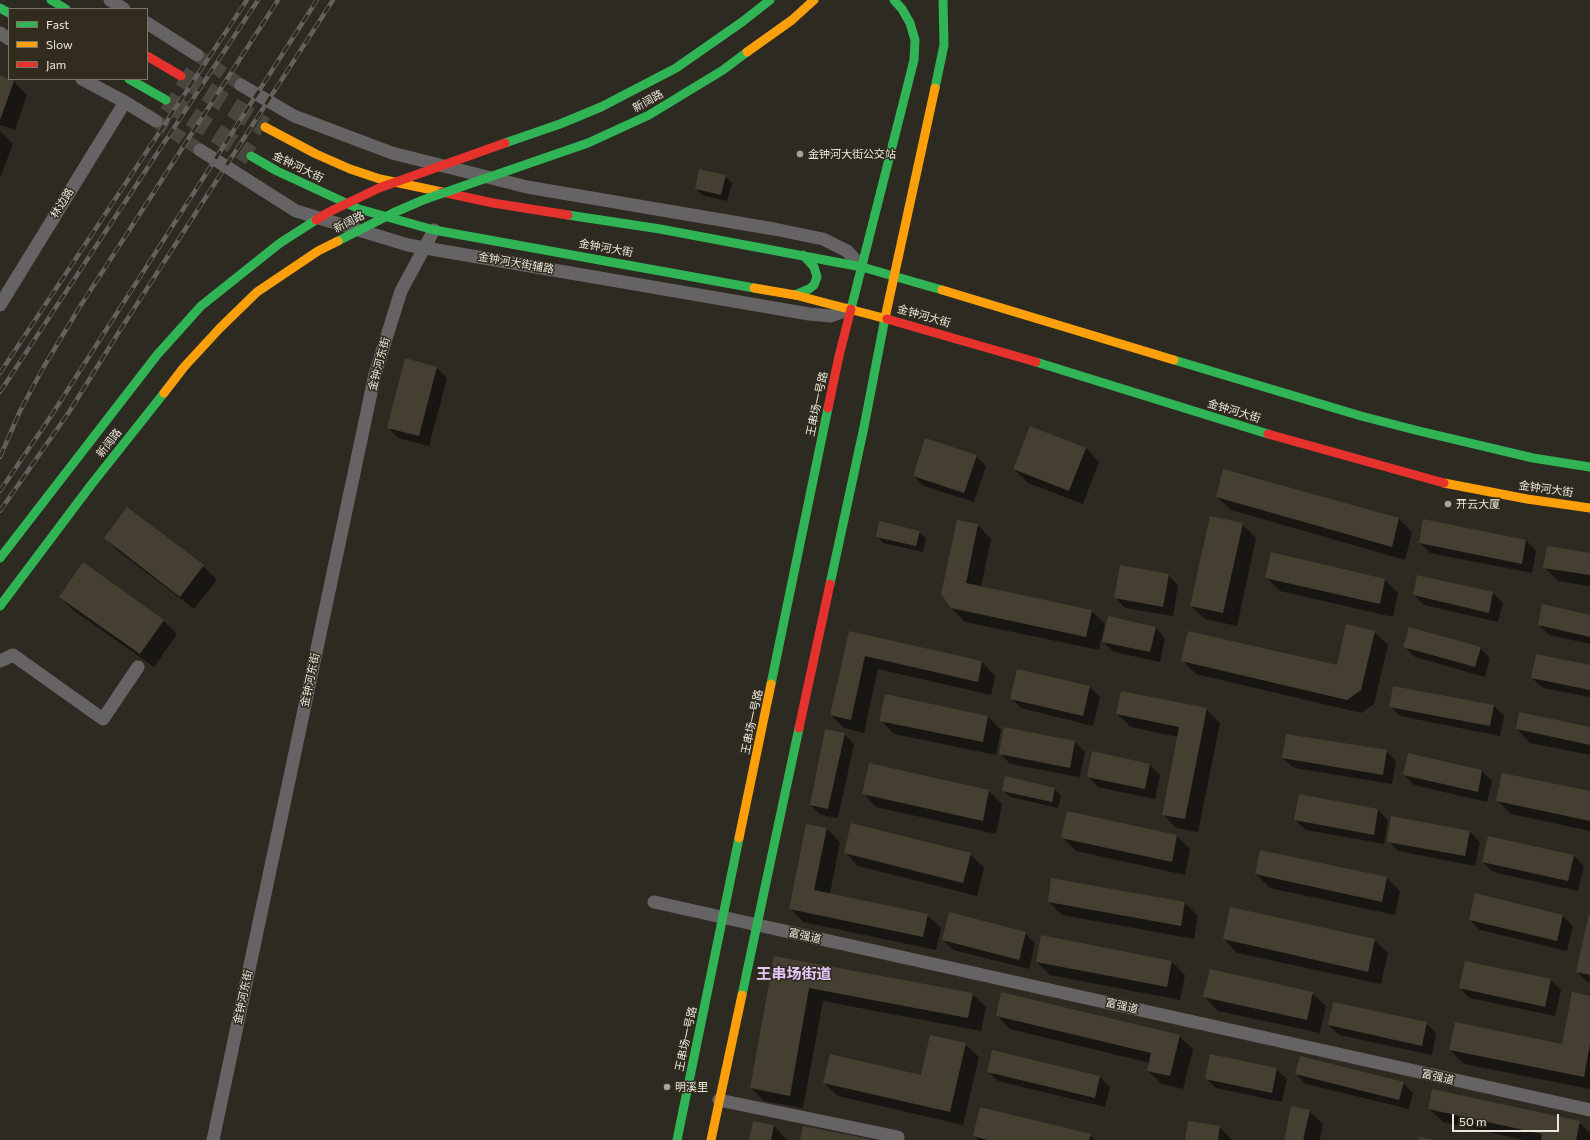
<!DOCTYPE html>
<meta charset="utf-8">
<style>
body{margin:0}
#map{position:relative;width:1590px;height:1140px;overflow:hidden;background:#2d2a22;font-family:Commissioner,sans-serif}
canvas{display:block}
.legend{position:absolute;left:8px;top:8px;width:140px;height:72px;box-sizing:border-box;background:#312c1e;border:1px solid #7b766a;margin:0;padding:5px 7px;list-style:none;font-size:12px;color:#e9e6dd}
.legend li{display:flex;align-items:center;gap:8px;height:20px}
.legend b{width:20px;border:1px solid #7b766a}
.scale{position:absolute;left:1452px;top:1114px;width:107px;height:18px;box-sizing:border-box;border:2px solid #e9e6dd;border-top:0;padding-left:5px;font-size:12px;line-height:14px;white-space:nowrap;color:#e9e6dd;-webkit-text-stroke:3px #312c1e;paint-order:stroke}
</style>
<div id="map">
<canvas width="1590" height="1140"></canvas>
<ul class="legend">
<li><b style="height:5px;background:#30b455"></b>Fast</li>
<li><b style="height:5px;background:#ff9f0a"></b>Slow</li>
<li><b style="height:5px;background:#e5322d"></b>Jam</li>
</ul>
<div class="scale">50 m</div>
</div>
<script>
const ctx = document.querySelector('canvas').getContext('2d');
ctx.lineJoin = 'round';
function paint(path, color) { ctx.fillStyle = color; ctx.fill(path, 'evenodd'); }
const toPath = rows => new Path2D(rows.map(r => 'M' + r).join(''));
function trace(path, color, width, dash) { ctx.strokeStyle = color; ctx.lineWidth = width; ctx.lineCap = dash ? 'butt' : 'round'; ctx.setLineDash(dash || []); ctx.stroke(path); }
function drawText(font, color, halo, rows, align = 'center') {
  ctx.font = font + ' Commissioner,"Noto Sans SC",sans-serif'; ctx.lineWidth = 3; ctx.setLineDash([]); ctx.textBaseline = 'middle'; ctx.strokeStyle = halo; ctx.fillStyle = color; for (const [text, x, y, turn = 0] of rows) {
    ctx.save(); ctx.translate(x, y); ctx.rotate((+turn || 0) * Math.PI / 180); ctx.textAlign = isNaN(turn) ? turn : align; if (halo) ctx.strokeText(text, 0, 0); ctx.fillText(text, 0, 0); ctx.restore();
  }
}
paint(toPath([
 [0,76,14,82,27,95,15,130,0,125],
 [0,131,13,144,0,178],
 [725,176,732,183,727,201,702,195,696,189],
 [437,368,447,378,429,446,398,438,388,427],
 [1086,448,1099,462,1083,504,1028,483,1014,469],
 [976,456,986,466,974,502,924,486,914,476],
 [1217,497,1399,519,1412,532,1405,560,1231,510],
 [127,508,203,566,217,580,194,609,118,551,105,538],
 [957,521,978,525,991,539,981,587,1091,610,1105,624,1099,650,965,622,951,608],
 [1242,524,1256,538,1237,626,1205,619,1191,606],
 [919,532,926,538,923,552,883,543,877,536],
 [1526,540,1536,551,1532,573,1430,553,1420,543],
 [1590,554,1590,586,1558,581,1544,567],
 [83,564,164,621,177,634,154,667,73,610,60,597],
 [1168,575,1178,585,1173,616,1125,608,1115,597],
 [1266,577,1385,580,1398,593,1393,617,1280,591],
 [1493,593,1503,603,1498,622,1424,605,1414,595],
 [1590,616,1590,644,1549,635,1539,625],
 [1155,627,1165,638,1160,662,1114,652,1103,642],
 [850,632,982,662,995,676,991,695,878,669,864,733,844,728,831,715],
 [1374,632,1388,645,1374,704,1361,713,1196,674,1182,660,1338,667],
 [1405,647,1480,648,1490,658,1485,677,1415,657],
 [1590,666,1590,697,1543,688,1532,678],
 [1090,687,1100,697,1093,726,1021,708,1011,698],
 [1393,687,1494,706,1504,716,1500,736,1400,716,1390,706],
 [1206,709,1220,723,1198,832,1176,828,1163,814,1178,737,1131,727,1117,714],
 [988,716,1001,730,996,755,894,734,881,720],
 [1005,728,1075,742,1085,752,1080,777,1010,764,1000,753],
 [1590,728,1590,755,1530,743,1517,729],
 [844,734,854,744,838,818,821,815,811,805],
 [1386,751,1396,761,1392,784,1294,768,1283,758],
 [1093,752,1150,765,1160,775,1155,799,1098,787,1088,776],
 [1408,754,1482,771,1492,781,1487,802,1414,785,1404,775],
 [1055,789,1061,796,1058,808,1010,797,1003,790],
 [989,791,1002,804,996,834,876,807,863,793],
 [1590,792,1590,831,1511,814,1498,801],
 [1300,795,1378,810,1388,820,1384,844,1306,830,1295,820],
 [807,825,827,829,840,842,830,894,927,915,941,928,936,950,803,922,790,908],
 [1470,832,1480,842,1475,866,1398,851,1388,841],
 [1177,836,1190,849,1185,875,1076,851,1062,837],
 [845,852,970,854,984,868,977,896,858,866],
 [1574,856,1584,866,1578,891,1493,872,1483,862],
 [1256,874,1387,878,1400,891,1395,915,1270,888],
 [1049,902,1185,903,1198,916,1194,939,1062,915],
 [1563,916,1573,926,1567,951,1480,930,1470,920],
 [1590,916,1590,982,1587,982,1577,971],
 [1025,933,1035,943,1029,969,953,950,943,940],
 [1224,939,1374,940,1388,953,1381,984,1237,953],
 [775,957,972,994,986,1007,981,1031,823,1001,803,1108,764,1101,751,1088],
 [1037,962,1172,962,1185,975,1180,1000,1050,975],
 [1551,980,1561,990,1555,1016,1470,998,1460,988],
 [1312,993,1326,1006,1320,1033,1218,1011,1205,997],
 [1590,997,1590,1089,1464,1064,1450,1050,1563,1045],
 [997,1016,1179,1036,1193,1049,1183,1089,1162,1084,1148,1071,1150,1063,1010,1029],
 [1426,1023,1436,1033,1432,1055,1339,1035,1329,1025],
 [965,1044,979,1057,963,1125,838,1096,824,1083,922,1076],
 [1276,1069,1287,1079,1282,1102,1216,1088,1206,1078],
 [988,1071,1100,1077,1110,1087,1105,1107,998,1081],
 [1296,1074,1403,1083,1413,1093,1409,1109,1306,1084],
 [1429,1109,1579,1122,1590,1133,1590,1140,1524,1140,1443,1122],
 [1309,1111,1323,1124,1320,1140,1285,1140],
 [753,1122,774,1126,787,1140,750,1140],
 [1220,1127,1232,1140,1186,1140],
 [1090,1135,1095,1140,978,1140,974,1136]
]), '#0007');
paint(toPath([
 [0,75,14,81,0,120],
 [699,169,726,175,721,195,695,189],
 [405,358,437,367,419,436,387,428],
 [1030,426,1086,448,1069,491,1013,469],
 [925,438,977,455,964,493,913,476],
 [1223,469,1399,518,1392,547,1216,497],
 [127,507,204,565,180,597,104,538],
 [1210,516,1243,523,1223,613,1190,606],
 [1423,519,1526,540,1522,564,1419,543],
 [957,520,978,524,966,583,1092,610,1086,637,951,608,941,594],
 [879,521,920,531,916,546,876,537],
 [1547,546,1590,553,1590,575,1543,568],
 [1271,552,1385,579,1380,604,1265,578],
 [83,562,164,620,140,654,59,597],
 [1120,565,1169,574,1163,607,1114,598],
 [1417,575,1493,592,1489,613,1413,595],
 [1542,604,1590,615,1590,637,1538,625],
 [1108,616,1156,627,1150,652,1102,642],
 [1346,624,1375,631,1361,690,1347,700,1181,661,1188,631,1337,665],
 [1409,627,1481,647,1475,667,1403,647],
 [849,631,982,661,978,682,865,656,851,720,830,715],
 [1536,654,1590,665,1590,690,1531,678],
 [1017,669,1090,686,1083,716,1010,699],
 [1393,686,1494,705,1490,726,1389,707],
 [1121,691,1207,708,1185,819,1162,815,1179,727,1116,714],
 [885,694,988,716,983,742,879,721],
 [1519,712,1590,727,1590,745,1516,729],
 [1004,727,1075,741,1070,768,999,754],
 [825,729,845,733,828,809,810,805],
 [1286,734,1387,750,1383,775,1282,758],
 [1092,751,1150,764,1145,789,1087,777],
 [1408,753,1482,770,1478,792,1403,775],
 [869,763,989,790,983,821,862,794],
 [1502,773,1590,791,1590,821,1496,801],
 [1005,776,1055,788,1052,802,1002,791],
 [1299,794,1378,809,1374,835,1294,820],
 [1067,811,1177,835,1172,862,1061,838],
 [1391,816,1470,831,1465,856,1387,842],
 [851,823,971,853,963,883,844,853],
 [806,824,827,828,814,890,928,914,923,937,789,909],
 [1488,836,1574,855,1568,881,1482,862],
 [1260,850,1387,877,1382,902,1255,874],
 [1051,878,1185,902,1181,926,1048,902],
 [1475,893,1563,915,1557,941,1469,920],
 [1230,907,1375,939,1368,972,1223,939],
 [949,912,1026,932,1019,960,942,940],
 [1589,914,1590,914,1590,975,1576,972],
 [1041,935,1172,961,1167,987,1036,962],
 [774,956,973,993,968,1018,809,988,790,1096,750,1088],
 [1465,961,1551,979,1545,1007,1459,988],
 [1210,969,1313,992,1307,1020,1203,997],
 [1001,992,1180,1035,1170,1076,1147,1071,1151,1053,996,1016],
 [1572,992,1590,996,1590,1044,1584,1077,1449,1050,1455,1022,1562,1044],
 [1333,1002,1427,1022,1422,1046,1328,1025],
 [930,1035,966,1043,950,1112,823,1083,830,1054,921,1075],
 [992,1050,1100,1076,1095,1098,987,1072],
 [1210,1054,1277,1068,1272,1093,1205,1079],
 [1300,1056,1404,1082,1399,1100,1295,1074],
 [1432,1089,1580,1121,1576,1140,1541,1140,1542,1134,1428,1109],
 [1291,1106,1310,1110,1303,1140,1284,1140],
 [980,1107,1091,1134,1089,1140,988,1140,973,1136],
 [753,1121,774,1125,771,1140,749,1140],
 [1188,1121,1220,1126,1218,1140,1185,1140],
 [803,1126,869,1139,869,1140,800,1140],
 [1419,1137,1432,1139,1432,1140,1419,1140]
]), '#443f31');
trace(toPath([
 [197,55,241,85],
 [156,121,200,150]
]), '#49463e', 13, [13, 6]);
trace(toPath([
 [181,76,265,127],
 [166,100,251,156]
]), '#49463e', 20, [20, 10]);
trace(toPath([
 [110,0,124,9],
 [147,23,197,55],
 [0,33,9,39],
 [82,79,125,102,156,121],
 [241,85,294,116,392,153,527,187,774,229,823,239,847,251,862,267],
 [200,150,296,211,408,245,809,314,831,316,850,309],
 [0,305,125,102],
 [0,661,13,655,103,719,138,667],
 [654,902,1590,1110],
 [719,1100,898,1137],
 [213,1140,375,374,401,291,434,230]
]), '#656364', 13);
trace(toPath([
 [51,0,66,9],
 [0,8,9,13],
 [129,79,166,100],
 [935,88,944,45,943,0],
 [251,156,277,171,359,209,434,230,754,288],
 [568,215,660,229,862,267,942,290],
 [795,295,809,289,814,285,817,277,814,267,803,255],
 [851,309,914,60,915,40,910,23,902,9,894,0],
 [1174,360,1361,416,1419,431,1533,458,1590,467],
 [1036,362,1268,434],
 [830,584,864,427,885,318],
 [771,684,828,408],
 [742,995,799,728],
 [677,1140,739,838]
]), '#30b455', 9);
trace(toPath([
 [265,127,316,154,350,169,380,179,442,192],
 [754,288,795,295,887,319],
 [942,290,1174,360],
 [885,318,935,88],
 [1444,483,1527,499,1590,508],
 [739,838,771,684],
 [711,1140,742,995]
]), '#ff9f0a', 9);
trace(toPath([
 [147,56,181,76],
 [442,192,493,203,568,215],
 [887,319,1036,362],
 [828,408,839,356,851,309],
 [1268,434,1444,483],
 [799,728,830,584]
]), '#e5322d', 9);
const rail = toPath([
 [0,373,247,0],
 [0,392,258,0],
 [0,457,20,411,43,368,79,308,278,0],
 [0,491,51,416,317,0],
 [0,511,69,412,117,335,333,0]
]);
trace(rail, '#63615e', 4.5);
trace(rail, '#312c1e', 3, [9]);
trace(toPath([
 [505,143,560,124,601,107,676,68,742,22,770,0],
 [338,241,393,213,423,200,588,143,649,115,723,70,747,52],
 [0,558,157,355,201,306,280,243,316,220],
 [0,606,91,485,164,393]
]), '#30b455', 9);
trace(toPath([
 [747,52,792,20,814,0],
 [164,393,184,367,220,328,257,292,318,251,338,241]
]), '#ff9f0a', 9);
trace(toPath([
 [316,220,329,212,379,188,505,143]
]), '#e5322d', 9);
for (const [x, y, r, color] of [
 [800,154,4,"#a7a49c"],
 [1448,504,4,"#a7a49c"],
 [667,1087,4,"#a7a49c"]
]) { const dot = new Path2D(); dot.arc(x, y, r, 0, 2 * Math.PI); ctx.fillStyle = color; ctx.fill(dot); trace(dot, '#312c1e', 1.5); }
drawText('11px', '#e9e6dd', '#312c1e', [
 ["新阔路",648,101,-29],
 ["金钟河大街",298,167,26],
 ["林边路",62,203,-58],
 ["新阔路",349,222,-27],
 ["金钟河大街",606,248,10],
 ["金钟河大街辅路",516,263,10],
 ["金钟河大街",924,316,16],
 ["金钟河东街",379,364,-75],
 ["王串场一号路",817,404,-78],
 ["金钟河大街",1234,411,17],
 ["新阔路",109,443,-52],
 ["金钟河大街",1546,489,8],
 ["金钟河东街",310,680,-78],
 ["王串场一号路",752,722,-78],
 ["富强道",805,936,13],
 ["金钟河东街",243,997,-78],
 ["富强道",1122,1006,13],
 ["王串场一号路",686,1039,-78],
 ["富强道",1438,1077,13]
]);
drawText('11px', '#e9e6dd', '#312c1e', [
 ["金钟河大街公交站",808,154],
 ["开云大厦",1456,504],
 ["明溪里",675,1087]
], 'left');
drawText('bold 15px', '#e6c7fc', '#312c1e', [
 ["王串场街道",794,974]
]);
</script>
